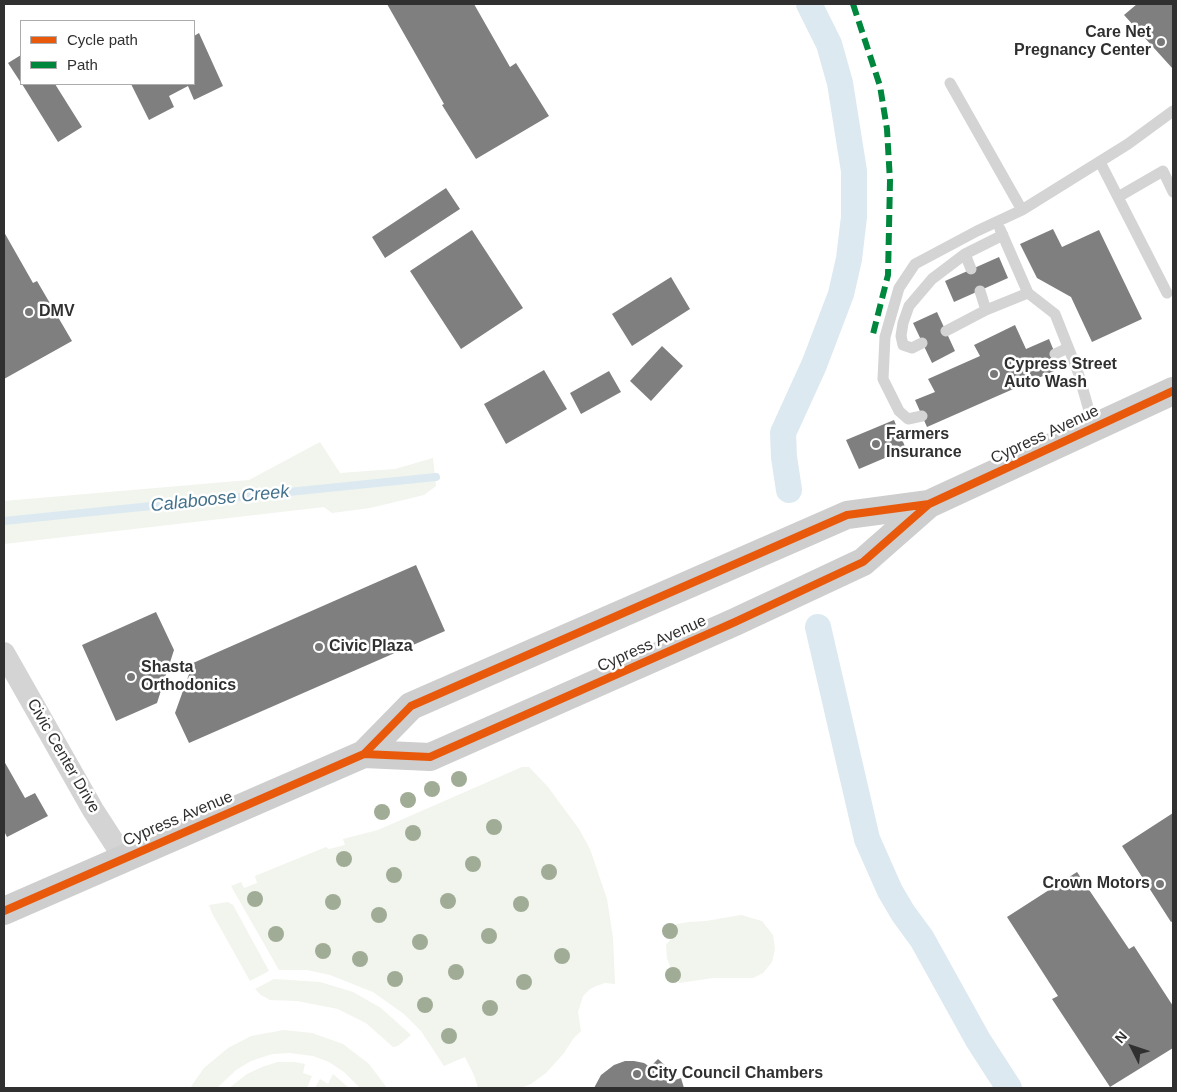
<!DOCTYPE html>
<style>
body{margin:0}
#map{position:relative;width:1177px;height:1092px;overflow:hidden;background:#fff;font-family:Arial,sans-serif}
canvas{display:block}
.frame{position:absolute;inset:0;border:5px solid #303030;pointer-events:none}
.legend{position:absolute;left:20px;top:20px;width:175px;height:65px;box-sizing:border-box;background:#fff;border:1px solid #acacac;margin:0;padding:6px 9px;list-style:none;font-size:15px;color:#303030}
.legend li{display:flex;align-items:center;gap:10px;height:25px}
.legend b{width:25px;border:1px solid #acacac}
.north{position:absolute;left:1107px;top:1022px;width:50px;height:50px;-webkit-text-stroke:4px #fff;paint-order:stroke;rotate:311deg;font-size:14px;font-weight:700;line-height:20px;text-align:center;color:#303030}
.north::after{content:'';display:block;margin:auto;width:18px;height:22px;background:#303030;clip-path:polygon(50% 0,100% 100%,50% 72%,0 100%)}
</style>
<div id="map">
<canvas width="1177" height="1092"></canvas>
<div class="frame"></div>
<ul class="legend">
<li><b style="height:6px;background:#e8590c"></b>Cycle path</li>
<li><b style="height:6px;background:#00873e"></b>Path</li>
</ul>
<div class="north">N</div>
</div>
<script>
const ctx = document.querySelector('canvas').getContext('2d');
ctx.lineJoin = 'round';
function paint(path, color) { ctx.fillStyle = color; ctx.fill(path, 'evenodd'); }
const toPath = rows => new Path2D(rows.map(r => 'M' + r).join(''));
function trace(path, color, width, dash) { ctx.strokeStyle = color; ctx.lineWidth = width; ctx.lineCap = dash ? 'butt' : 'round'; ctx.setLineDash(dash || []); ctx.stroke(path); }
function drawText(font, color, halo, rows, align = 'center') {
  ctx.font = font + ' Arial,sans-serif'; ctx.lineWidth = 5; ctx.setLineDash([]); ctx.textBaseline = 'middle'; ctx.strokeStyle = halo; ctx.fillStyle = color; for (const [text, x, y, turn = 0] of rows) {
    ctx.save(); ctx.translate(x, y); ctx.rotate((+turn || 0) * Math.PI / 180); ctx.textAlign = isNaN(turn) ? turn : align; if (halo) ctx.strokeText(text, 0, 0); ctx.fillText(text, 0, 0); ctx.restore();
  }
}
paint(toPath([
 [320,442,340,473,395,469,433,458,436,486,424,495,370,508,332,513,324,507,4,544,4,501,249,480],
 [522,767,529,767,548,787,579,829,590,849,607,899,613,938,615,984,605,983,596,986,590,989,583,996,578,1012,581,1031,573,1039,564,1053,546,1073,531,1084,521,1088,478,1088,474,1075,465,1057,444,1066,421,1031,404,1014,373,992,330,975,307,970,279,970,231,886,241,882,244,888,257,883,255,876,326,847,329,849,345,845,343,839,378,830],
 [228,902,233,905,269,971,250,981,212,913,209,905],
 [741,915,762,921,773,935,775,949,772,962,763,973,753,978,713,978,679,983,680,975,671,969,667,958,666,945,673,936,671,928,677,924,689,922,706,921],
 [274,979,320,982,353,992,381,1008,411,1035,398,1046,393,1047,366,1023,338,1009,297,1001,270,1000,261,995,255,989],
 [284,1030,312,1033,343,1044,369,1064,387,1088,360,1088,344,1072,329,1062,313,1056,290,1053,272,1054,251,1061,236,1070,217,1088,190,1088,204,1068,228,1048,251,1036],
 [278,1062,294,1062,305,1064,303,1073,312,1076,307,1088,229,1088,247,1074,262,1067],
 [333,1074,349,1088,315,1088,320,1079,328,1084]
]), '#f1f5ed');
trace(toPath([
 [4,521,436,477]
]), '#dce9f0', 8);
trace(toPath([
 [789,490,784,457,783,433,814,365,841,294,849,259,854,217,854,171,840,83,829,44,809,4],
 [818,627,867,839,890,891,903,913,922,939,978,1040,1009,1088]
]), '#dce9f0', 26);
paint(toPath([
 [387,4,474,4,510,67,516,63,549,116,476,159,442,105,444,104],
 [1137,4,1173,4,1173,69,1124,15],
 [199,33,223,86,194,100,188,86,169,96,174,107,149,120,131,84,194,84,194,36],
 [21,55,21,83,8,63],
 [22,84,55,84,82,127,58,142],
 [446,188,460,209,385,258,372,237],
 [1053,229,1062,247,1099,230,1142,319,1092,342,1071,297,1037,278,1020,244],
 [472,230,523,308,461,349,410,271],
 [4,232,33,283,37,281,72,341,4,379],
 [999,257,1008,278,954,302,945,281],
 [671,277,690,309,632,346,612,314],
 [937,312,955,351,932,363,913,323],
 [1015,325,1026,349,1049,339,1061,368,927,427,915,400,935,392,928,379,980,356,974,345],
 [662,346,683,366,651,401,630,381],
 [544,370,567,409,506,444,484,404],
 [609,371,621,392,581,414,570,393],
 [894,420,906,449,859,469,846,440],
 [416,565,445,631,189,743,175,713,193,663],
 [156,612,174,650,157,703,116,721,82,645],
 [4,761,25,798,35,793,48,816,7,837,4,831],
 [1173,813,1173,921,1171,922,1122,846],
 [1077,872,1129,949,1134,946,1173,1006,1173,1048,1110,1087,1052,999,1058,996,1007,917],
 [658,1059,668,1068,675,1080,681,1078,684,1088,594,1088,601,1075,614,1065,625,1061,634,1061,644,1063,650,1067]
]), '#7f7f7f');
trace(toPath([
 [950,83,1022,210],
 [1100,162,1167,293],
 [1118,197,1163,171,1173,192],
 [1000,229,1028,293],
 [965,254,971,269],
 [980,291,986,310],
 [946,331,986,310,1028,293,1055,314,1078,372,1094,428],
 [922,343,912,348,903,345,901,336,903,323,909,306,932,279,965,254,1003,235],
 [1055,354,1068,348],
 [922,416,908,419,899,411,883,379,885,337,899,288,915,264,977,231,1022,210,1128,144,1173,111]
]), '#d4d4d4', 11);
trace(toPath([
 [4,653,93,810,124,858]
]), '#d4d4d4', 22);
trace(toPath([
 [364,754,430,757,735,622,863,562,929,504,1173,391],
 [4,911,364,754,411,706,847,515,929,504]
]), '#cecece', 28);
trace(toPath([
 [853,4,880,86,887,129,890,181,888,275,873,334]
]), '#00873e', 6, [12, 6]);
trace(toPath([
 [364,754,430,757,735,622,863,562,929,504,1173,391],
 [4,911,364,754,411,706,847,515,929,504]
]), '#e8590c', 8);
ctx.fillStyle = '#a1ac96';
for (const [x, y] of [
 [459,779],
 [432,789],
 [408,800],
 [382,812],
 [494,827],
 [413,833],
 [344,859],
 [473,864],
 [549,872],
 [394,875],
 [255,899],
 [448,901],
 [333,902],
 [521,904],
 [379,915],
 [670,931],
 [276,934],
 [489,936],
 [420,942],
 [323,951],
 [562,956],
 [360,959],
 [456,972],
 [673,975],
 [395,979],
 [524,982],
 [425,1005],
 [490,1008],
 [449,1036]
]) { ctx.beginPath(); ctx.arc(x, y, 8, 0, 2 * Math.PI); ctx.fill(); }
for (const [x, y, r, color] of [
 [1161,42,5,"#787878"],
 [29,312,5,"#787878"],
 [994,374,5,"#787878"],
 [876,444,5,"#787878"],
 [319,647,5,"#787878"],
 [131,677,5,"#787878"],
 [1160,884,5,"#787878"],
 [637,1074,5,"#787878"]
]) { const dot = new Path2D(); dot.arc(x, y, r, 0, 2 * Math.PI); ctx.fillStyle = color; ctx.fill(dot); trace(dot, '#fff', 2); }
drawText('bold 16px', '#303030', '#fff', [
 ["Care Net",1151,33,"right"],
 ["Pregnancy Center",1151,51,"right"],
 ["DMV",39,312],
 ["Cypress Street",1004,365],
 ["Auto Wash",1004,383],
 ["Farmers",886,435],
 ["Insurance",886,453],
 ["Civic Plaza",329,647],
 ["Shasta",141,668],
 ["Orthodonics",141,686],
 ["Crown Motors",1150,884,"right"],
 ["City Council Chambers",647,1074]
], 'left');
drawText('16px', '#303030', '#fff', [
 ["Cypress Avenue",1045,435,-25],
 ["Cypress Avenue",652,644,-24],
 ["Civic Center Drive",63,756,60],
 ["Cypress Avenue",178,819,-23]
]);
drawText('italic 18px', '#43718c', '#fff', [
 ["Calaboose Creek",220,499,-6]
]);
</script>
